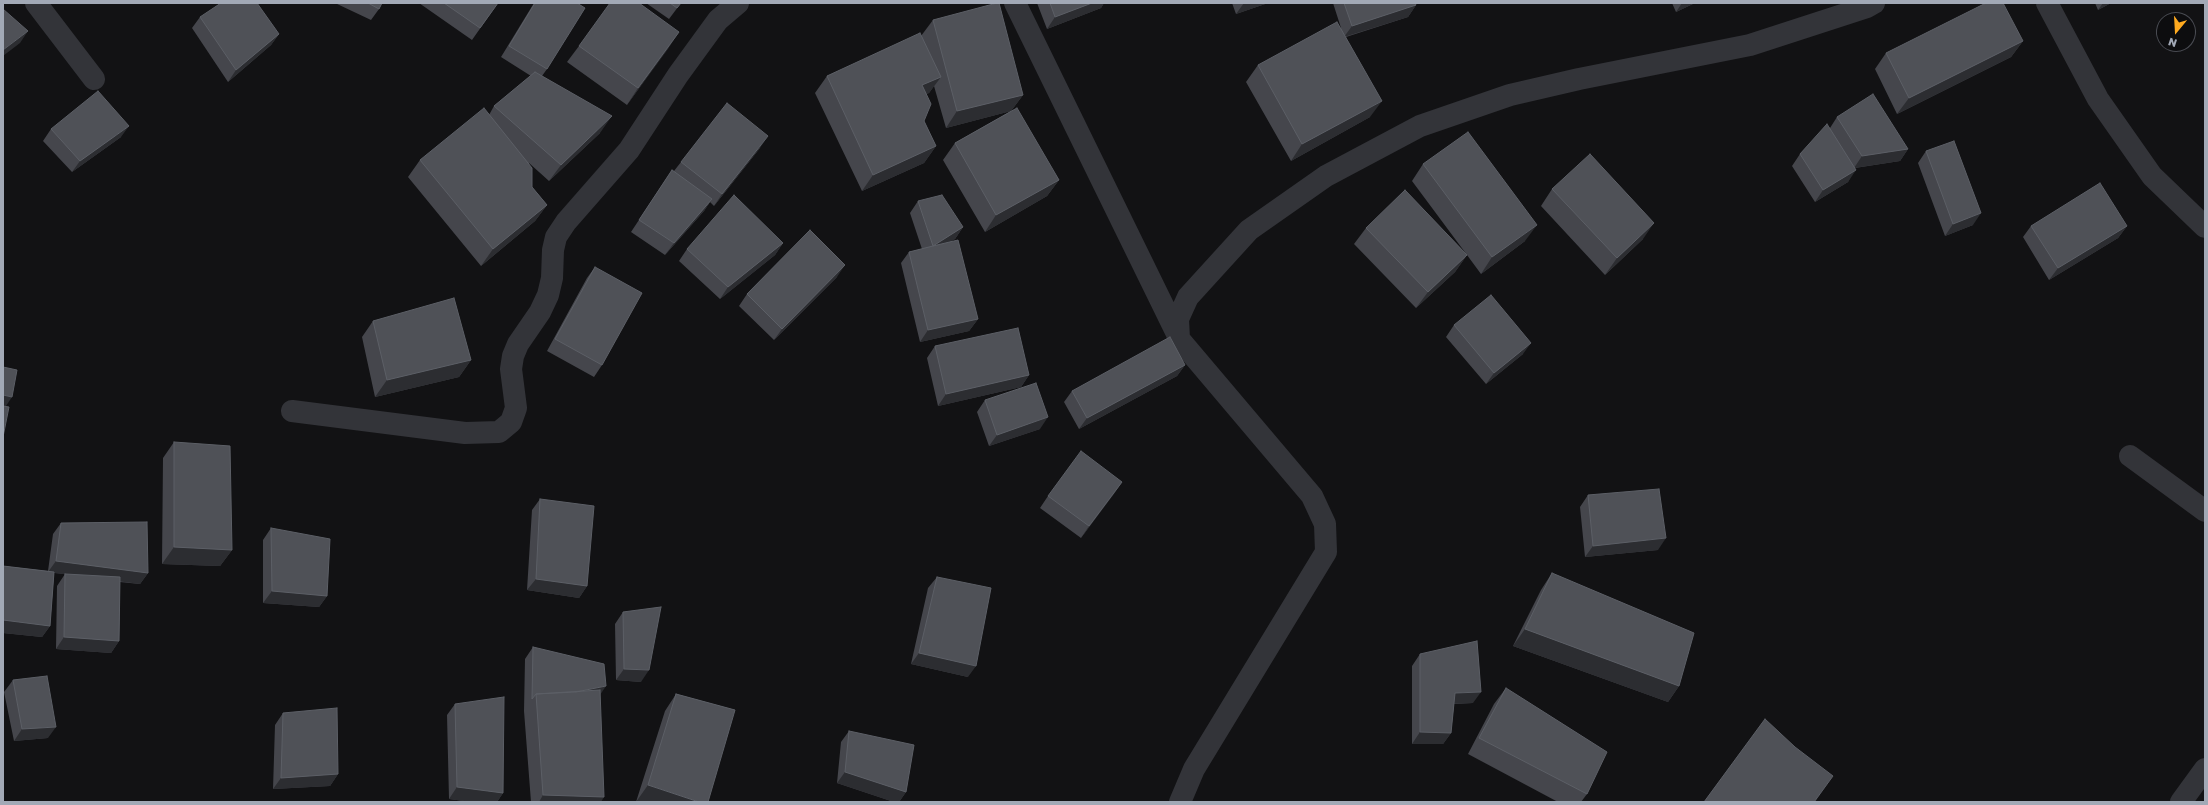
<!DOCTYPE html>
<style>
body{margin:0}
#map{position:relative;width:2208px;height:805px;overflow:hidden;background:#121214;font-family:"Golos Text",sans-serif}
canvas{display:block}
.frame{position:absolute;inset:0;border:4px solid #a2a9b6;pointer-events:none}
.north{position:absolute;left:2156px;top:12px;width:40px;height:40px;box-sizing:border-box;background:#0d0d0f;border:1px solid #494b52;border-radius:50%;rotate:198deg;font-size:11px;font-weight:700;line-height:16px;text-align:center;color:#a2a9b6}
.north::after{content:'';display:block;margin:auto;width:14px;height:18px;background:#ffaa1f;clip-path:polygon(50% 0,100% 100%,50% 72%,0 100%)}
</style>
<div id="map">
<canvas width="2208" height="805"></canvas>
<div class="frame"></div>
<div class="north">N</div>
</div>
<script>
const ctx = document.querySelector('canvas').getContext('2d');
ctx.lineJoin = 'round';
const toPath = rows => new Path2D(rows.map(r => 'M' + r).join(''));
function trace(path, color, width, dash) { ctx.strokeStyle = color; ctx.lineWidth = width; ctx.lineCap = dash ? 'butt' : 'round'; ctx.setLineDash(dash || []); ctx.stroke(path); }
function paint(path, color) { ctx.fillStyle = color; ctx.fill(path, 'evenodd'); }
trace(toPath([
 [36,3,94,79],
 [1015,3,1180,340,1312,496,1325,524,1326,552,1194,769,1180,802],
 [2047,3,2098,99,2152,176,2205,227],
 [1179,339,1178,319,1188,297,1249,230,1326,176,1420,126,1510,95,1579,79,1750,45,1867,7,1874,3],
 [292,411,465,433,499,432,511,422,516,408,511,369,513,356,518,344,540,312,548,295,552,278,553,250,556,237,566,222,629,150,678,75,718,20,738,3],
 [2130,456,2205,511],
 [2181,802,2205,769]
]), '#333439', 22);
paint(toPath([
 [335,3,382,3,379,9,371,20],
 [419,3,498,3,472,40],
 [534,3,577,3,547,69,542,76,600,133,549,181,529,163,532,187,547,205,535,221,481,266,408,177,420,160,489,115,494,106,531,76,501,57],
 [646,3,681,3,669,19],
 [1037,3,1104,3,1101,8,1047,29],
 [1232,3,1268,3,1236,14],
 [1333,3,1415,3,1416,5,1408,17,1346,37,1370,117,1291,161,1246,82,1258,65,1341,28],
 [1672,3,1695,3,1676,12],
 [2095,3,2111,3,2098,10],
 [200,17,279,34,271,45,228,82,192,28],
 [933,20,1023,95,1011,111,1059,180,1047,196,985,232,943,160,955,143,1011,111,946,128,934,86,929,93,926,94,924,121,936,146,924,163,862,191,815,93,827,76,921,36],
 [679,32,627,105,567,62,579,46],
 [2023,41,2011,57,1897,114,1875,69,1886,53],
 [1837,117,1908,149,1900,161,1855,168,1848,182,1815,202,1792,166,1800,154,1830,128],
 [51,129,121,137,72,172,43,141],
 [760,148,714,206,710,202,704,211,665,255,631,232,672,170,674,171,681,162],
 [1926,151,1973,225,1945,236,1918,163],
 [1423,164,1525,241,1481,274,1467,255,1455,272,1416,308,1354,244,1366,228,1467,255,1412,181],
 [1552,189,1643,239,1605,275,1541,206],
 [918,201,963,227,955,239,951,241,978,319,969,331,920,342,901,263,909,252,922,249,910,213],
 [2031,226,2127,226,2118,238,2049,280,2023,237],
 [783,243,775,255,720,299,679,261,687,249],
 [595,267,602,365,594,377,547,351,587,278],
 [837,277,774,340,739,306,747,294],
 [373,321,471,360,459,377,375,397,362,337],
 [1454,325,1523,354,1486,384,1446,337],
 [935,346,1029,375,1021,387,938,406,927,358],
 [1185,365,1177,376,1079,429,1064,402,1072,391],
 [985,400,1040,429,989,446,977,412],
 [174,442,232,550,220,566,162,564,163,458],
 [1122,482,1081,538,1040,508,1048,496],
 [1588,495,1658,550,1585,557,1580,507],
 [540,499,587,586,579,598,527,590,532,510],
 [61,523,148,573,140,584,120,582,119,641,111,653,56,649,57,586,65,574,54,573,50,626,42,637,3,633,3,566,48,571,53,534],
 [271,528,327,596,319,607,263,603,263,540],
 [1552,573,1679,686,1668,702,1513,646,1541,590],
 [937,577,968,677,911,664,928,588],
 [623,612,641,682,616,680,615,624],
 [533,647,600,695,601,802,531,802,524,711,525,659],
 [1420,654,1473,703,1454,704,1451,733,1443,744,1412,744,1412,666],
 [13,680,48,738,14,741,4,692],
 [1506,688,1587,794,1581,802,1558,802,1468,754,1494,704],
 [676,694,735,710,636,802,665,711],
 [455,704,503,793,497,802,472,802,449,799,447,715],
 [283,713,338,774,330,786,273,789,275,725],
 [849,731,906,792,899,802,894,802,837,783,841,742]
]), '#45464c');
paint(toPath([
 [1092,3,1104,3,1101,8,1047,29,1055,17],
 [1244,3,1268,3,1236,14],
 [1682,3,1695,3,1676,12],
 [2103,3,2111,3,2098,10],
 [1416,5,1408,17,1344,37,1352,26],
 [28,31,20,43,3,56,3,50],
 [679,32,668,49,627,105,638,88],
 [279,34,271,45,228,82,236,70],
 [2023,41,2011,57,1897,114,1909,98],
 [941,77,929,93,911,102,922,85],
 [1023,95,1011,111,946,128,957,111],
 [1382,101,1370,117,1291,161,1302,144],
 [612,116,600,133,549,181,561,165],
 [129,126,121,137,72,172,80,161],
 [768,136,760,148,714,206,722,194],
 [936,146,924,163,862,191,873,175],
 [1908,149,1900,161,1854,168,1862,156],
 [1856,170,1848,182,1815,202,1823,190],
 [1059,180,1047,196,985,232,996,215],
 [712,199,704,211,665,255,674,243],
 [547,205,535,221,481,266,493,249],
 [1981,213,1973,225,1945,236,1953,224],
 [1654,223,1643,239,1605,275,1617,258],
 [1537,225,1525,241,1481,274,1492,257],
 [2127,226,2118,238,2049,280,2058,268],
 [963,227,955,239,925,258,933,246],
 [783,243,775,255,720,299,728,287],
 [1467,255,1455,272,1416,308,1428,292],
 [845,265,837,277,774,340,782,329],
 [978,319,969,331,920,342,928,330],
 [1531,343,1523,354,1486,384,1494,373],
 [471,360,459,377,375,397,387,380],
 [1185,365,1177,376,1079,429,1087,418],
 [1029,375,1021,387,938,406,946,394],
 [3,395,12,397,4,409,3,408],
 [1048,417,1040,429,989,446,997,435],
 [1122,482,1114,494,1081,538,1089,526],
 [1666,538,1658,550,1585,557,1593,546],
 [174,547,232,550,220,566,162,564],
 [56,561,148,573,140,584,48,572],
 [536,579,587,586,579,598,527,590],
 [272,591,327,596,319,607,263,603],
 [3,620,50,626,42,637,3,633],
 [1525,629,1679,686,1668,702,1513,646],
 [64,637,119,641,111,653,56,649],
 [919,653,976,666,968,677,911,664],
 [624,669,649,670,641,682,616,680],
 [606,686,598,698,536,698],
 [1481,692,1473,703,1447,704,1455,693],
 [56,727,48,738,14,741,22,729],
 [1420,732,1451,733,1443,744,1412,744],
 [845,772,906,792,899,802,894,802,837,783],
 [338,774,330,786,273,789,281,778],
 [1833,776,1815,802,1814,802],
 [648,785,699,802,636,802],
 [457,787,503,793,497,802,472,802,449,799],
 [543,795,604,797,601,802,539,802]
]), '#2c2d31');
const building = toPath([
 [221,3,257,3,279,34,236,70,200,17,221,3],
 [368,3,382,3,379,9,368,3],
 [444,3,498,3,480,28,444,3],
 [535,3,577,3,585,8,547,69,509,46,535,3],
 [610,3,639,3,679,32,638,88,579,46,610,3],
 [670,3,681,3,677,8,670,3],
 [997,3,999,3,1023,95,957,111,933,20,997,3],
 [1050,3,1092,3,1055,17,1050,3],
 [1344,3,1415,3,1416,5,1352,26,1344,3],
 [1986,3,2003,3,2023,41,1909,98,1886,53,1986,3],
 [3,9,28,31,3,50,3,9],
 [1337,22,1382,101,1302,144,1258,65,1337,22],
 [920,33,941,77,922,85,931,104,924,121,936,146,873,175,827,76,920,33],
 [535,72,612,116,561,165,494,106,535,72],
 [98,91,129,126,80,161,51,129,98,91],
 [1873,94,1908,149,1862,156,1837,117,1873,94],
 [727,103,768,136,722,194,681,162,727,103],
 [484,108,532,168,532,187,547,205,493,249,420,160,484,108],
 [1017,108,1059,180,996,215,955,143,1017,108],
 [1827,124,1856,170,1823,190,1800,154,1827,124],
 [1468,132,1537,225,1492,257,1423,164,1468,132],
 [1954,141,1981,213,1953,224,1926,151,1954,141],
 [1590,154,1654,223,1617,258,1552,189,1590,154],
 [672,170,712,199,674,243,639,220,672,170],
 [2100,183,2127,226,2058,268,2031,226,2100,183],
 [1405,190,1467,255,1428,292,1366,228,1405,190],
 [734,195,783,243,728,287,687,249,734,195],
 [942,195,963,227,933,246,958,240,978,319,928,330,909,252,933,246,918,201,942,195],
 [810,230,845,265,782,329,747,294,810,230],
 [595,267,642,293,602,365,555,339,595,267],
 [1491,295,1531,343,1494,373,1454,325,1491,295],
 [454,298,471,360,387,380,373,321,454,298],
 [1018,328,1029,375,946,394,935,346,1018,328],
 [1170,337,1185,365,1087,418,1072,391,1170,337],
 [3,367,17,370,12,397,3,395,3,367],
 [1036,383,1048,417,997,435,985,400,1036,383],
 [3,406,9,407,3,437,3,406],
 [174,442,230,446,232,550,174,547,174,442],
 [1081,451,1122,482,1089,526,1048,496,1081,451],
 [1659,489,1666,538,1593,546,1588,495,1659,489],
 [540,499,594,506,587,586,536,579,540,499],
 [147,522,148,573,56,561,61,523,147,522],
 [271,528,330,539,327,596,272,591,271,528],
 [3,566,54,572,50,626,3,620,3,566],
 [1552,573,1694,633,1679,686,1525,629,1552,573],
 [65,574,120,577,119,641,64,637,65,574],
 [937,577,991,588,976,666,919,653,937,577],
 [661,607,649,670,624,669,623,612,661,607],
 [1477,641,1481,692,1455,693,1451,733,1420,732,1420,654,1477,641],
 [533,647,604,664,606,686,576,692,536,694,532,699,533,647],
 [47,676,56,727,22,729,13,680,47,676],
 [1506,688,1607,752,1587,794,1479,738,1506,688],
 [600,690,604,797,543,795,536,694,600,690],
 [676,694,735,710,708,802,699,802,648,785,676,694],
 [504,697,503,793,457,787,455,704,504,697],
 [337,708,338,774,281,778,283,713,337,708],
 [1765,719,1795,747,1833,776,1814,802,1704,802,1765,719],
 [849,731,914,745,906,792,845,772,849,731]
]);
paint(building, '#4f5157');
trace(building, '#5c5f66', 1);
</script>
